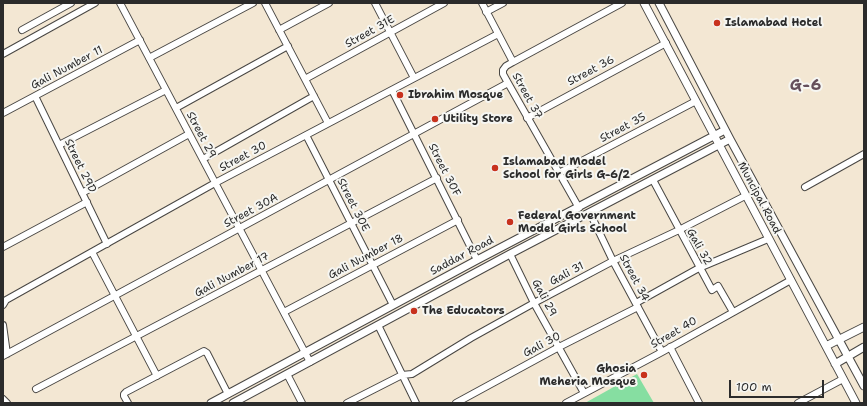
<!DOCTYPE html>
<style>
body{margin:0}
#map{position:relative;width:867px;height:406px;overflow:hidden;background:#f3e7d3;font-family:"Shantell Sans",sans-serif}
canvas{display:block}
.frame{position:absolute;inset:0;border:4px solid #2b2b2b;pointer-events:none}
.scale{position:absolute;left:729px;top:380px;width:95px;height:18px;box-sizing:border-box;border:2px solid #2b2b2b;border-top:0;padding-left:5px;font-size:12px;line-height:14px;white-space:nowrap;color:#2b2b2b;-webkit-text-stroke:3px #f6f6f2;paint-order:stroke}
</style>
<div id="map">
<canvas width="867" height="406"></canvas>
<div class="frame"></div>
<div class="scale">100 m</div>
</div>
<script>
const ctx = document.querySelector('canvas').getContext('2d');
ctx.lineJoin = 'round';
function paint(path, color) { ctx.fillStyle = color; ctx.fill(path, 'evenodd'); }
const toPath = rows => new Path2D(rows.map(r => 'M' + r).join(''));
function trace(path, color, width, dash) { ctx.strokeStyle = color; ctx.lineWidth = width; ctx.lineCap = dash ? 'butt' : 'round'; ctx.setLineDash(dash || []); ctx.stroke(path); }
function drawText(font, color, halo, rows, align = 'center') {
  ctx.font = font + ' "Shantell Sans",sans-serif'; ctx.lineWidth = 4; ctx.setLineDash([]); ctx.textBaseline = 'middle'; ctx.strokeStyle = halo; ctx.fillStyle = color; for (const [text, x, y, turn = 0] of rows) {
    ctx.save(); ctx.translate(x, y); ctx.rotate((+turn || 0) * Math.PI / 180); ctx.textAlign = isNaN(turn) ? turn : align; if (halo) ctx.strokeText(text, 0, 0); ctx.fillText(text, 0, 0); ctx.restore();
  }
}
paint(toPath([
 [637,374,654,403,585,403]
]), '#86dea1');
const minor = toPath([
 [120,3,310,362],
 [265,3,328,123],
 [375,3,414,78],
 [482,3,513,62],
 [486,12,503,3],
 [22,30,71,3],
 [279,30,329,3],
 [3,54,95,3],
 [149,58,253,3],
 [305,79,444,3],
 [392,90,477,260],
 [35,96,107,244],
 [176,108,288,46],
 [3,113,140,40],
 [527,118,666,43],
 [306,135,393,305],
 [59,145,166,90],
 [203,159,314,96],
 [559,173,696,101],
 [653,180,712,290,718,286,733,312],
 [805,187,864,154],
 [82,193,189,134],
 [579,208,508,83,503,74,503,70,506,66,513,62,622,3],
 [590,213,613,261,662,352],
 [3,247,87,202],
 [92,252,157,376],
 [510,254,534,303,584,393],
 [636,303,699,268,768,239],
 [3,305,6,300,215,183,498,34],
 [284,312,458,220],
 [3,325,7,354],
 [378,325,416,403],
 [670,347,699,403],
 [3,356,508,83],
 [287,374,302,403],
 [36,389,437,178],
 [3,399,7,403],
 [128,403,124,396,124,394,126,392,204,351,207,353,228,394],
 [347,403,402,375,412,374,471,338,534,303,613,261,679,230,745,196],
 [456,403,559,347,638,307],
 [566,403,662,352,791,280],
 [798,403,843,379]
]);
const tertiary = toPath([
 [644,3,856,403],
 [659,3,730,139,864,386],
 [826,346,864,327],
 [835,364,864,347],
 [211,403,477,260,725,130],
 [233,403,510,254,730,139]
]);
trace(minor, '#494744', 8);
trace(tertiary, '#494744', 9);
trace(minor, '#fff', 6);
trace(tertiary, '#fff', 7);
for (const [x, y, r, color] of [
 [717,23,4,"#c8321e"],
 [400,95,4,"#c8321e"],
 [435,119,4,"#c8321e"],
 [495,168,4,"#c8321e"],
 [510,222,4,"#c8321e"],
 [414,311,4,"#c8321e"],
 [644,375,4,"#c8321e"]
]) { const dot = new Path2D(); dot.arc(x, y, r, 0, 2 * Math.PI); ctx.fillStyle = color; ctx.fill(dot); trace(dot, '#f6f6f2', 1.5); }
drawText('bold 11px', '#2b2b2b', '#f6f6f2', [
 ["Islamabad Hotel",725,23],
 ["Ibrahim Mosque",408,95],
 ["Utility Store",443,119],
 ["Islamabad Model",503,162],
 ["School for Girls G-6/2",503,175],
 ["Federal Government",518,216],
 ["Model Girls School",518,229],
 ["The Educators",422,311],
 ["Ghosia",636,369,"right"],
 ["Meheria Mosque",636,382,"right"]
], 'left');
drawText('11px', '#2b2b2b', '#f6f6f2', [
 ["Street 31E",370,32,-29],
 ["Gali Number 11",67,68,-28],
 ["Street 36",591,71,-28],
 ["Street 37",527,96,61],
 ["Street 35",623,128,-28],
 ["Street 29",201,135,62],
 ["Street 30",243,157,-28],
 ["Street 29D",80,166,64],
 ["Street 30F",444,170,63],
 ["Muncipal Road",759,198,62],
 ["Street 30E",353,205,63],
 ["Street 30A",251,211,-28],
 ["Gali 32",699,247,61],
 ["Saddar Road",462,256,-28],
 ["Gali Number 18",366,257,-28],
 ["Gali 31",567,274,-28],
 ["Gali Number 17",232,275,-28],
 ["Street 34",634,278,62],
 ["Gali 29",544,298,62],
 ["Street 40",674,333,-30],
 ["Gali 30",542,345,-28]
]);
ctx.letterSpacing = '1px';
drawText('bold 15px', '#654f5b', '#f6f6f2', [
 ["G-6",806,86]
]);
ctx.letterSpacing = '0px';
</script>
